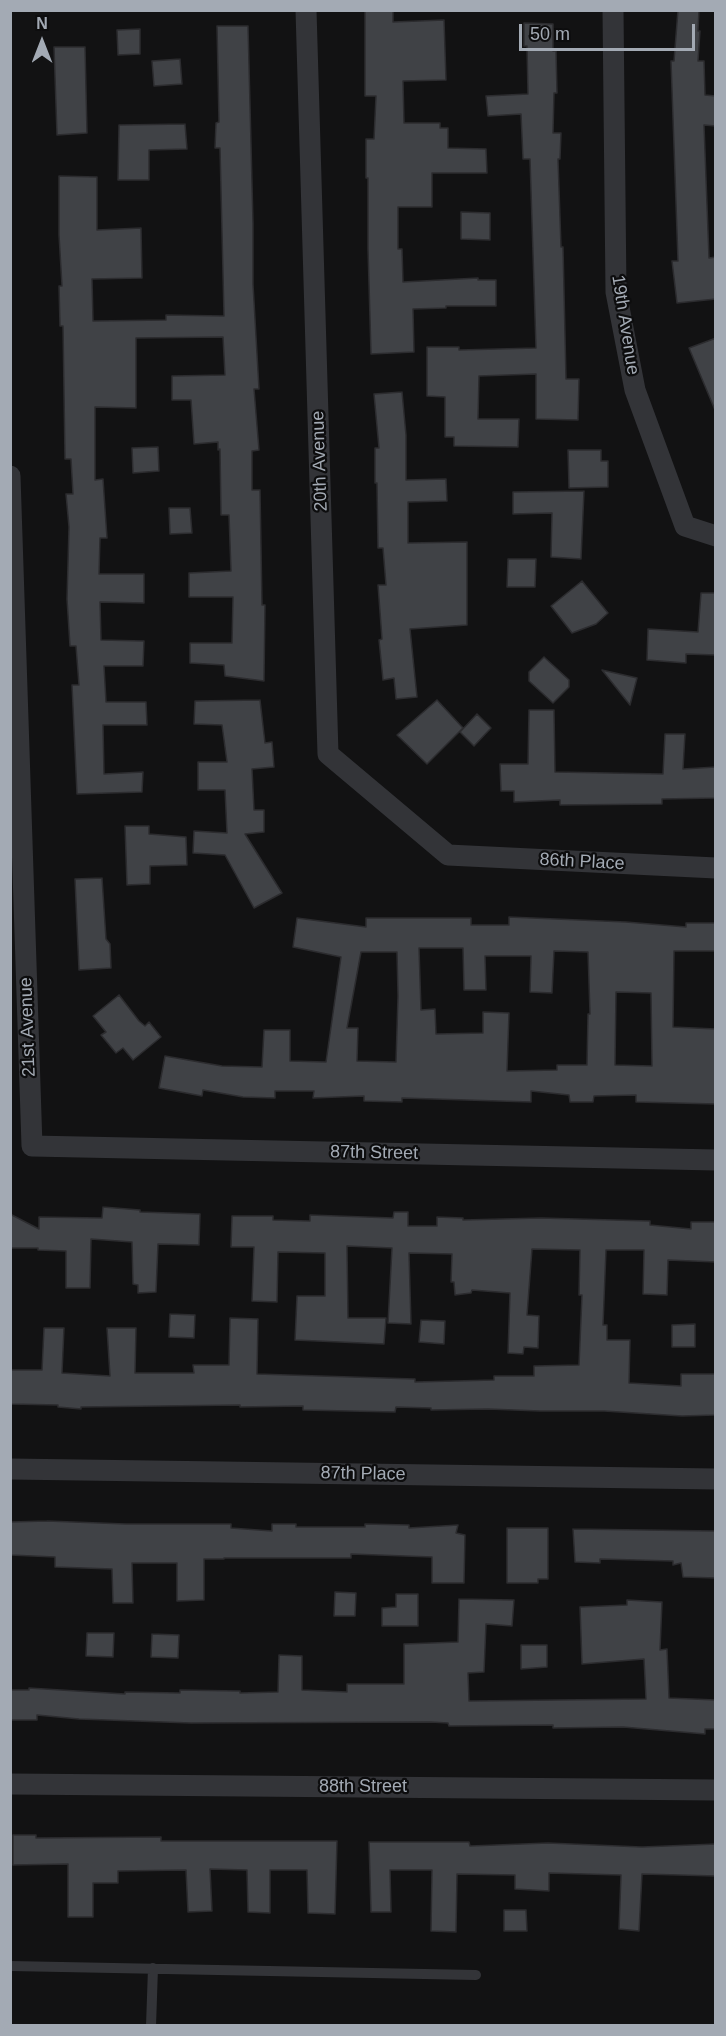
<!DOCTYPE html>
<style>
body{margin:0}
#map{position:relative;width:726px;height:2036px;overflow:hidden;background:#121213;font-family:Arial,sans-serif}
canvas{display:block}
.frame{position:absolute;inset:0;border:12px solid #a3aab4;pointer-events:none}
.north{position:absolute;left:12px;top:12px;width:60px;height:60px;-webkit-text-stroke:4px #0d0d0e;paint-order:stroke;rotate:0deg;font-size:16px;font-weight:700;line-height:24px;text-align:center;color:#a3aab4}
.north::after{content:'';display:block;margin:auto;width:21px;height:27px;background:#a3aab4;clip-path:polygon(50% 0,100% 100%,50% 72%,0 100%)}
.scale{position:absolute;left:519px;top:24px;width:176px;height:27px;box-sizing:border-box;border:3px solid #a3aab4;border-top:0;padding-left:8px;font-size:18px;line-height:21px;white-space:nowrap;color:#a3aab4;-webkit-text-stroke:4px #0d0d0e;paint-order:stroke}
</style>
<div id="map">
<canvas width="726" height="2036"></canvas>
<div class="frame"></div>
<div class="north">N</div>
<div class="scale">50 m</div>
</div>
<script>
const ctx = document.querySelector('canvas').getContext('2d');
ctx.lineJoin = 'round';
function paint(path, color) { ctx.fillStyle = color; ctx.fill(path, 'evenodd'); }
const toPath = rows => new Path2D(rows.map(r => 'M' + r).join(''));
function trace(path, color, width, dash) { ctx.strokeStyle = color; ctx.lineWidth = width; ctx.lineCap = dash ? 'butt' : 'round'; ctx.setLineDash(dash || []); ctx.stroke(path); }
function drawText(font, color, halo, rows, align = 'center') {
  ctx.font = font + ' Arial,sans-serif'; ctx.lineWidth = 4.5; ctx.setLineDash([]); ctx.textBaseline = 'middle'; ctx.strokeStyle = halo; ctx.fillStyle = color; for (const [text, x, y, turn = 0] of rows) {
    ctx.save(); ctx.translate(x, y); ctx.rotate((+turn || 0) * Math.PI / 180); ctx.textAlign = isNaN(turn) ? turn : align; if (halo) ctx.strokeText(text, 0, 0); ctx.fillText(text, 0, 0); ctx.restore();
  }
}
const building = toPath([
 [365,10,393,10,393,22,444,20,446,80,403,81,404,123,440,123,440,128,448,128,448,148,486,149,487,173,432,173,432,207,398,207,398,249,402,249,403,282,478,278,478,280,496,280,496,306,446,306,446,308,413,309,414,352,371,354,368,249,368,178,366,178,366,139,374,139,376,96,365,96,365,10],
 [678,10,699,10,698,31,700,31,698,61,704,61,705,95,716,96,716,126,704,125,709,258,716,257,716,299,677,303,672,261,678,261,671,61,674,61,678,10],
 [524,23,553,24,553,51,556,51,557,93,554,93,553,133,561,133,560,159,558,159,561,247,563,247,566,379,579,379,578,420,536,419,536,374,479,376,478,419,519,419,518,447,454,446,454,437,445,437,445,397,427,396,427,347,459,347,459,350,536,348,530,159,523,159,521,114,488,116,486,96,528,94,527,46,524,46,524,23],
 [217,26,248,26,253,223,253,284,259,389,254,389,259,450,252,451,252,490,260,490,262,605,265,605,264,681,225,676,224,665,190,663,190,643,232,643,233,597,189,597,189,573,231,571,229,515,221,515,220,449,218,450,218,442,194,444,191,400,172,400,172,376,225,375,223,337,136,338,136,408,95,407,95,480,103,479,107,538,100,538,99,574,144,574,144,603,100,602,101,640,144,641,143,666,104,666,106,702,146,702,147,725,103,725,104,774,143,772,142,792,77,794,72,685,79,685,76,646,70,646,67,599,69,527,66,494,73,494,71,459,65,459,63,326,60,326,59,286,62,286,59,235,59,176,97,177,97,230,141,228,142,278,92,279,93,321,166,320,166,315,224,316,220,148,215,148,216,123,219,122,217,26],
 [140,29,140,54,118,55,117,30,140,29],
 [54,47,85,47,87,133,57,135,54,47],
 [180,59,182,84,154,86,152,61,180,59],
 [185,124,187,149,149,150,149,180,118,180,119,125,185,124],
 [461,212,490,213,490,240,461,239,461,212],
 [716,338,716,410,715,410,689,348,716,338],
 [402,392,406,435,406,480,446,479,447,501,408,502,408,543,467,542,467,625,410,629,417,697,396,699,394,678,383,680,379,640,382,639,378,585,386,585,383,548,378,548,377,483,375,483,375,448,379,448,374,394,402,392],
 [158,447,159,471,133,473,132,448,158,447],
 [568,450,601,450,601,461,608,461,608,487,569,488,568,450],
 [584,491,581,559,551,557,552,513,513,514,513,492,584,491],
 [169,508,190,508,192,533,170,534,169,508],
 [508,559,536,559,535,587,507,587,508,559],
 [582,581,608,613,596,624,572,633,551,606,582,581],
 [701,593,716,593,716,655,686,654,686,663,647,660,648,629,698,632,701,593],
 [544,657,569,680,569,687,553,703,529,681,529,672,544,657],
 [602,670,637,678,630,705,602,670],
 [260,700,265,743,272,742,274,767,252,769,254,810,264,810,264,832,245,834,282,893,254,908,225,855,193,853,194,831,227,833,225,790,198,790,198,762,227,762,222,725,194,724,195,701,260,700],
 [437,700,463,728,427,764,397,735,437,700],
 [529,710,554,710,555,772,663,774,665,734,685,734,683,769,716,767,716,798,662,799,662,804,560,805,560,800,514,802,514,791,501,791,500,764,528,764,529,710],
 [477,714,491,728,474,746,460,732,477,714],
 [125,826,149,826,149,834,186,837,187,865,150,866,150,884,127,885,125,826],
 [102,878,106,939,110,944,111,968,79,970,75,879,102,878],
 [509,917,626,922,686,927,686,923,716,923,716,951,674,951,673,1027,716,1029,716,1104,636,1102,636,1095,594,1096,593,1102,570,1102,569,1095,531,1091,531,1102,402,1098,402,1102,364,1101,364,1096,313,1098,314,1091,275,1091,275,1098,243,1097,203,1090,202,1096,159,1088,165,1056,222,1066,262,1067,264,1030,290,1030,290,1061,326,1062,341,957,293,947,297,918,366,927,366,918,471,918,471,925,509,925,509,917],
 [419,948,463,948,464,990,486,990,485,956,531,956,530,992,552,993,554,951,588,952,590,1014,588,1014,587,1065,557,1065,557,1070,507,1071,509,1013,483,1012,483,1033,436,1034,435,1009,421,1010,419,948],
 [361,952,397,952,398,996,396,1062,357,1061,358,1028,347,1028,361,952],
 [616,992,651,993,652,1066,615,1065,616,992],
 [119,995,139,1021,145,1026,149,1022,161,1037,133,1060,123,1048,116,1053,101,1035,106,1032,93,1016,119,995],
 [103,1207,140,1210,140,1212,200,1214,199,1245,158,1244,156,1292,138,1293,138,1285,133,1284,132,1242,91,1239,90,1288,66,1288,66,1251,38,1250,38,1248,10,1248,10,1214,39,1229,39,1217,102,1218,103,1207],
 [394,1212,408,1212,408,1226,437,1226,437,1217,463,1218,463,1220,541,1218,650,1221,650,1225,691,1229,691,1222,716,1222,716,1262,668,1260,667,1295,643,1294,644,1250,606,1250,603,1325,607,1325,607,1340,630,1340,629,1383,681,1386,681,1374,716,1374,716,1415,682,1416,604,1411,540,1411,488,1409,431,1410,431,1408,396,1407,395,1412,303,1410,303,1406,240,1407,240,1405,81,1407,81,1409,58,1407,58,1405,10,1404,10,1370,42,1370,44,1328,64,1328,62,1373,110,1376,107,1328,136,1328,135,1373,194,1373,193,1365,229,1365,230,1318,258,1319,257,1374,415,1379,415,1382,494,1380,494,1376,534,1376,534,1366,579,1365,582,1295,579,1295,580,1250,532,1249,527,1315,539,1316,538,1348,524,1347,523,1354,508,1353,510,1293,472,1290,471,1293,455,1295,454,1282,451,1282,452,1254,409,1253,411,1324,388,1323,392,1248,347,1246,348,1318,386,1318,384,1344,295,1340,297,1296,325,1296,325,1253,278,1252,277,1302,252,1301,254,1247,231,1247,232,1216,273,1216,273,1220,310,1221,310,1215,393,1218,394,1212],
 [170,1314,195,1315,194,1338,169,1337,170,1314],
 [421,1320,445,1321,444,1344,419,1342,421,1320],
 [695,1324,695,1347,672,1347,672,1325,695,1324],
 [47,1521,126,1524,231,1524,231,1528,272,1531,272,1524,296,1524,296,1527,365,1527,365,1524,409,1525,409,1528,458,1525,456,1533,465,1535,464,1583,432,1583,432,1557,351,1554,351,1558,224,1558,224,1559,204,1559,204,1600,177,1601,177,1563,132,1563,133,1603,113,1603,112,1569,55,1567,55,1557,10,1555,10,1522,47,1521],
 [507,1528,548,1528,548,1579,538,1579,538,1583,507,1583,507,1528],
 [573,1529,716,1531,716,1578,683,1577,681,1563,673,1565,673,1561,600,1559,600,1563,575,1562,573,1529],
 [335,1592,356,1593,355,1616,334,1616,335,1592],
 [396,1594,418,1594,418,1626,382,1626,382,1608,396,1607,396,1594],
 [459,1599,514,1600,512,1626,486,1624,484,1672,468,1673,469,1701,646,1699,644,1659,582,1664,580,1607,627,1605,627,1600,662,1602,660,1650,667,1649,669,1698,716,1700,716,1729,705,1729,705,1734,623,1727,553,1728,553,1725,449,1726,448,1723,430,1722,191,1723,79,1719,37,1715,37,1720,10,1720,10,1690,29,1690,29,1688,125,1694,125,1692,180,1693,180,1690,240,1691,240,1693,278,1692,279,1655,302,1656,302,1690,347,1692,347,1684,404,1684,404,1644,458,1642,459,1599],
 [87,1633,114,1633,113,1657,86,1656,87,1633],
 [152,1634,179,1635,178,1658,151,1657,152,1634],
 [521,1645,547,1645,547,1667,521,1669,521,1645],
 [13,1835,36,1835,36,1838,161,1837,161,1841,337,1841,335,1914,308,1913,307,1870,270,1870,270,1913,248,1912,247,1870,210,1869,212,1911,188,1912,186,1870,118,1871,118,1883,93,1883,93,1917,68,1917,68,1864,13,1865,13,1835],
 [369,1842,469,1842,470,1846,548,1843,642,1847,716,1844,716,1876,642,1874,639,1931,619,1929,621,1875,549,1873,549,1891,515,1889,515,1875,457,1874,456,1932,431,1931,432,1870,390,1870,391,1912,371,1912,369,1842],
 [504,1910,526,1910,527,1931,504,1931,504,1910]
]);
paint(building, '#404246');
trace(building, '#2c2c2f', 1.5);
trace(toPath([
 [10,1966,476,1975],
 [151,2026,153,1968]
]), '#333438', 10);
trace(toPath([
 [306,10,328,754,448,855,716,868],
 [613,10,616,292,635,390,685,526,716,536],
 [10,476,32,1146,716,1160],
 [10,1469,716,1479],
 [10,1784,716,1790]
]), '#333438', 21);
drawText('18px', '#a3aab4', '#0d0d0e', [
 ["19th Avenue",625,325,81],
 ["20th Avenue",320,461,-92],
 ["86th Place",582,862,3],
 ["21st Avenue",28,1027,-92],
 ["87th Street",374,1153,1],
 ["87th Place",363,1474,1],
 ["88th Street",363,1787]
]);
</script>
